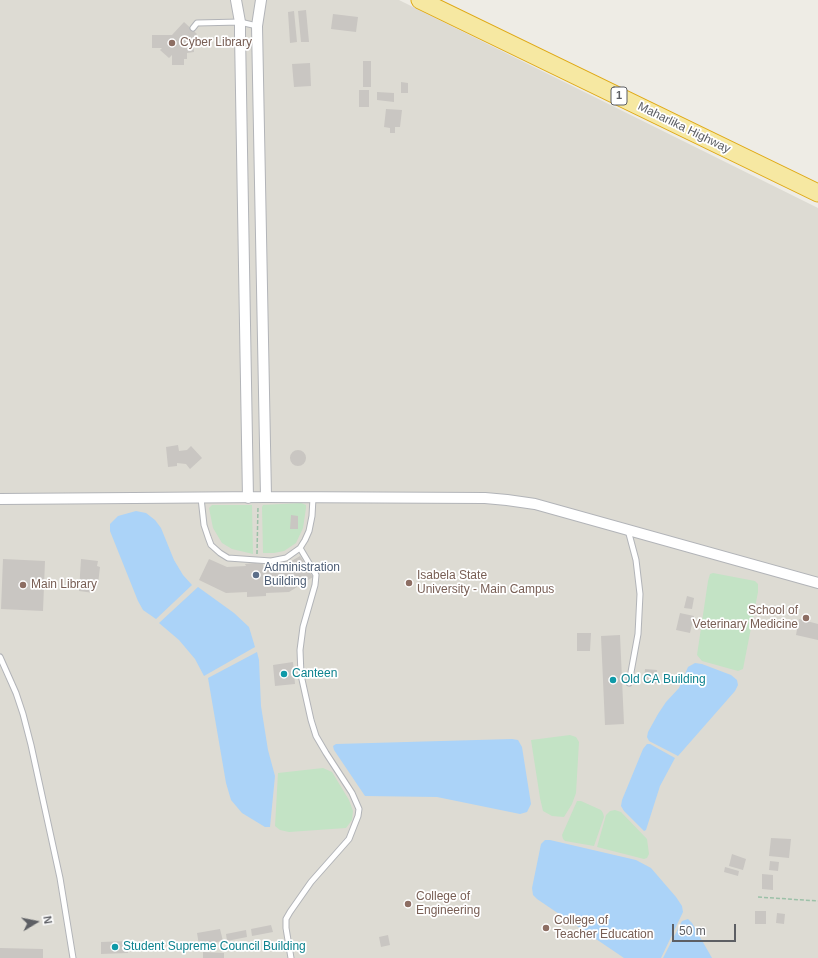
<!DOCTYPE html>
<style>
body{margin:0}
#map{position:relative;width:818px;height:958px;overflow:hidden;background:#eeece5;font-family:Helvetica,sans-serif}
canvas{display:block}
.north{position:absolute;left:16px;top:902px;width:40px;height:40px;-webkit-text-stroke:3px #fff;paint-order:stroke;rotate:80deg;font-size:11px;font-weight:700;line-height:16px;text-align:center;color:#5d5f64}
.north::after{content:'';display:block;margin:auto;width:14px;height:18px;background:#5d5f64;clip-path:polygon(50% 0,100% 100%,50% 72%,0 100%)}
.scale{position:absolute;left:672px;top:924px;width:64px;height:18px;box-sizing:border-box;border:2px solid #5d5f64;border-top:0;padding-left:5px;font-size:12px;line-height:14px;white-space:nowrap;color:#5d5f64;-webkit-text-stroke:3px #fff;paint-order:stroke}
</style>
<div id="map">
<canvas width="818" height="958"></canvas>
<div class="north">N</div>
<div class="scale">50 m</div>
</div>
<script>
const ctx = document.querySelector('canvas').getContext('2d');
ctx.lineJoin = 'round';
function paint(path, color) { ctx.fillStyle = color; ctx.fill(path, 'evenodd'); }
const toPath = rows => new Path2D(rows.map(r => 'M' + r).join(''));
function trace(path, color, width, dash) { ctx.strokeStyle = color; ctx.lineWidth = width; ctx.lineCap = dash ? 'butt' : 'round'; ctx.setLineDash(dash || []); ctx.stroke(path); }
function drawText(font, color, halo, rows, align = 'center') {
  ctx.font = font + ' Helvetica,sans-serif'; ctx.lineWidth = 3.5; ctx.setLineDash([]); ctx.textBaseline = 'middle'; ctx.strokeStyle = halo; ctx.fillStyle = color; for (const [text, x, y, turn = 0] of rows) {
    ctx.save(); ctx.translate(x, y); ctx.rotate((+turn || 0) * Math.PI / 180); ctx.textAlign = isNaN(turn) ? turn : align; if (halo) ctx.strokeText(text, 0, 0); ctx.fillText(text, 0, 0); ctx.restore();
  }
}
paint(toPath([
 [0,0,399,0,818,208,818,958,0,958]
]), '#dddbd3');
paint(toPath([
 [301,503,306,505,306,508,303,528,296,543,284,551,274,553,263,553,262,507,263,505],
 [212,505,252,505,253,554,232,549,222,543,213,528,209,508],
 [713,573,755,581,758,584,758,592,743,669,738,671,702,661,697,655,708,581,710,574],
 [570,735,576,737,579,742,576,793,572,804,564,817,552,816,543,811,540,798,531,740],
 [323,768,332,772,349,800,353,811,352,820,346,828,289,832,280,830,275,826,278,773],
 [577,801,581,801,601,810,603,813,604,817,594,846,565,841,563,839,562,835],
 [615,810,621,812,647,839,649,854,647,858,644,859,597,847,606,815,610,811]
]), '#c3e3c5');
paint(toPath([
 [136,511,146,513,155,520,161,528,174,560,183,575,192,585,156,619,143,610,138,601,110,531,110,524,118,516],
 [198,587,234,613,249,627,255,647,204,676,195,659,179,640,159,623],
 [257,652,259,660,261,706,268,750,275,776,270,827,265,827,242,813,231,800,226,783,208,678],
 [695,663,702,664,731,675,737,680,738,685,735,691,678,756,649,741,647,737,648,732,658,714,666,702,679,688,688,667],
 [512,739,518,740,522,747,531,804,527,812,520,814,437,797,365,796,334,750,333,746,336,744],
 [647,744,650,744,675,758,660,786,646,830,644,831,624,811,621,806,622,800,643,749],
 [545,840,550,840,636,860,651,868,676,897,682,906,683,912,661,958,624,958,537,899,533,895,532,888,541,844],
 [688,919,692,923,712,958,663,958,682,921]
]), '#abd3f8');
paint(toPath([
 [306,10,309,42,301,42,298,11],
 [294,11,297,42,290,43,288,12],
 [333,14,358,17,356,32,331,29],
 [184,22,197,34,193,38,194,52,187,53,187,59,184,59,184,65,172,65,172,55,169,58,160,50,162,48,152,48,152,35,172,35],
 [363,61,371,61,371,87,363,87],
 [310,63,311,86,294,87,292,64],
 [401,82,408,83,408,93,401,93],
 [359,90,369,90,369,107,359,107],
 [377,92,394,93,394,102,377,100],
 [386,109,402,110,400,127,395,127,395,133,390,133,390,128,384,127],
 [178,445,179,451,187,450,191,446,202,458,190,469,186,464,177,463,177,466,168,467,166,447],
 '290 458a8 8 0 1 1 16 0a8 8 0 1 1-16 0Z',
 [291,515,298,516,298,529,290,529],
 [300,556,305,564,308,562,314,571,310,573,313,577,289,592,266,593,266,596,247,597,247,592,226,593,199,580,209,559,227,567,246,566,245,564,255,563,263,564,263,567,283,566],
 [3,559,45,561,43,611,1,609],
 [81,559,98,561,97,566,100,567,98,584,95,582,94,593,79,591],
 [687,596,694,598,692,609,684,608],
 [680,613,694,616,690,633,676,630],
 [799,619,818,624,818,640,796,635],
 [577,633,591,633,590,651,577,651],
 [620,635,624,724,605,725,601,636],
 [293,662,295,684,275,686,273,665],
 [645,669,657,670,656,684,644,684],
 [771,838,791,839,789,858,769,856],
 [732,854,746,859,743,870,729,866],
 [770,861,779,862,778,871,769,870],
 [725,867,739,871,738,876,724,872],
 [762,874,773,875,773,890,762,889],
 [755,911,766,911,766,924,755,924],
 [777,913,785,914,784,924,776,923],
 [271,925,273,932,252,936,251,929],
 [220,929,223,941,199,945,197,933],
 [246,930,247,937,227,941,226,934],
 [388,935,390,945,381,947,379,937],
 [128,941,128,953,101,954,101,942],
 [0,948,43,949,43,958,0,958],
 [203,952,224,953,224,958,203,958]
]), '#c9c6c2');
const service = toPath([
 [193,28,197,23,240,22,257,26],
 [201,498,204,525,208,537,211,545,220,553,228,558,271,561,286,558,300,548,305,540,309,531,312,516,313,498],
 [628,530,636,560,640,594,638,634,629,683],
 [0,657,16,693,23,714,31,745,60,878,73,958],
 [291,958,286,928,286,919,290,912,311,882,349,839,358,816,359,809,352,793,326,753,316,736,311,720,301,675,300,650,303,627,315,585,316,575,300,548]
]);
const minor = toPath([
 [236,0,240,22,240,34,248,498],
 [261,0,257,26,266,497],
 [0,499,266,497,485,498,507,500,535,504,818,583]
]);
const trunk = toPath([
 [420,0,818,193]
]);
trace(service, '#b2b4b8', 7);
trace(minor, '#b2b4b8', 12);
trace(trunk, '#dfa813', 19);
trace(toPath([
 [257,554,258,506],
 [758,897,818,901]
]), '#9cc1a8', 1.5, [4, 2]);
trace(service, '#fff', 5);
trace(minor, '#fff', 10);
trace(trunk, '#f6e8a2', 17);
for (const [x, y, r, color] of [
 [172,43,4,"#8d6e63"],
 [256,575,4,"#5c6f8a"],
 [409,583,4,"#8d6e63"],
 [23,585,4,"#8d6e63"],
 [806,618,4,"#8d6e63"],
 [284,674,4,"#0f9aa8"],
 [613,680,4,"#0f9aa8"],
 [408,904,4,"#8d6e63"],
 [546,928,4,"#8d6e63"],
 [115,947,4,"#0f9aa8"]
]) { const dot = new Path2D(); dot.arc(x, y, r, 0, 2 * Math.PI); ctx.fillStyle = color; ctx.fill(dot); trace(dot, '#fff', 1.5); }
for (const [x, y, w] of [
 [619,96,16]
]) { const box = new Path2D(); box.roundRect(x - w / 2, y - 9, w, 18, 3); ctx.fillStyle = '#fff'; ctx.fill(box); trace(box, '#5d5f64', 1); }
drawText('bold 11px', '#5d5f64', null, [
 ["1",619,96]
]);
drawText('12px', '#785e54', '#fff', [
 ["Cyber Library",180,43],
 ["Isabela State",417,576],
 ["University - Main Campus",417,590],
 ["Main Library",31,585],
 ["School of",798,611,"right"],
 ["Veterinary Medicine",798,625,"right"],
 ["College of",416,897],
 ["Engineering",416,911],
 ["College of",554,921],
 ["Teacher Education",554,935]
], 'left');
drawText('12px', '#5d5f64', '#fff', [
 ["Maharlika Highway",684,128,26]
]);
drawText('12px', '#4e5e75', '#fff', [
 ["Administration",264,568],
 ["Building",264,582]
], 'left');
drawText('12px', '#0d838f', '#fff', [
 ["Canteen",292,674],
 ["Old CA Building",621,680],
 ["Student Supreme Council Building",123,947]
], 'left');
</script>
